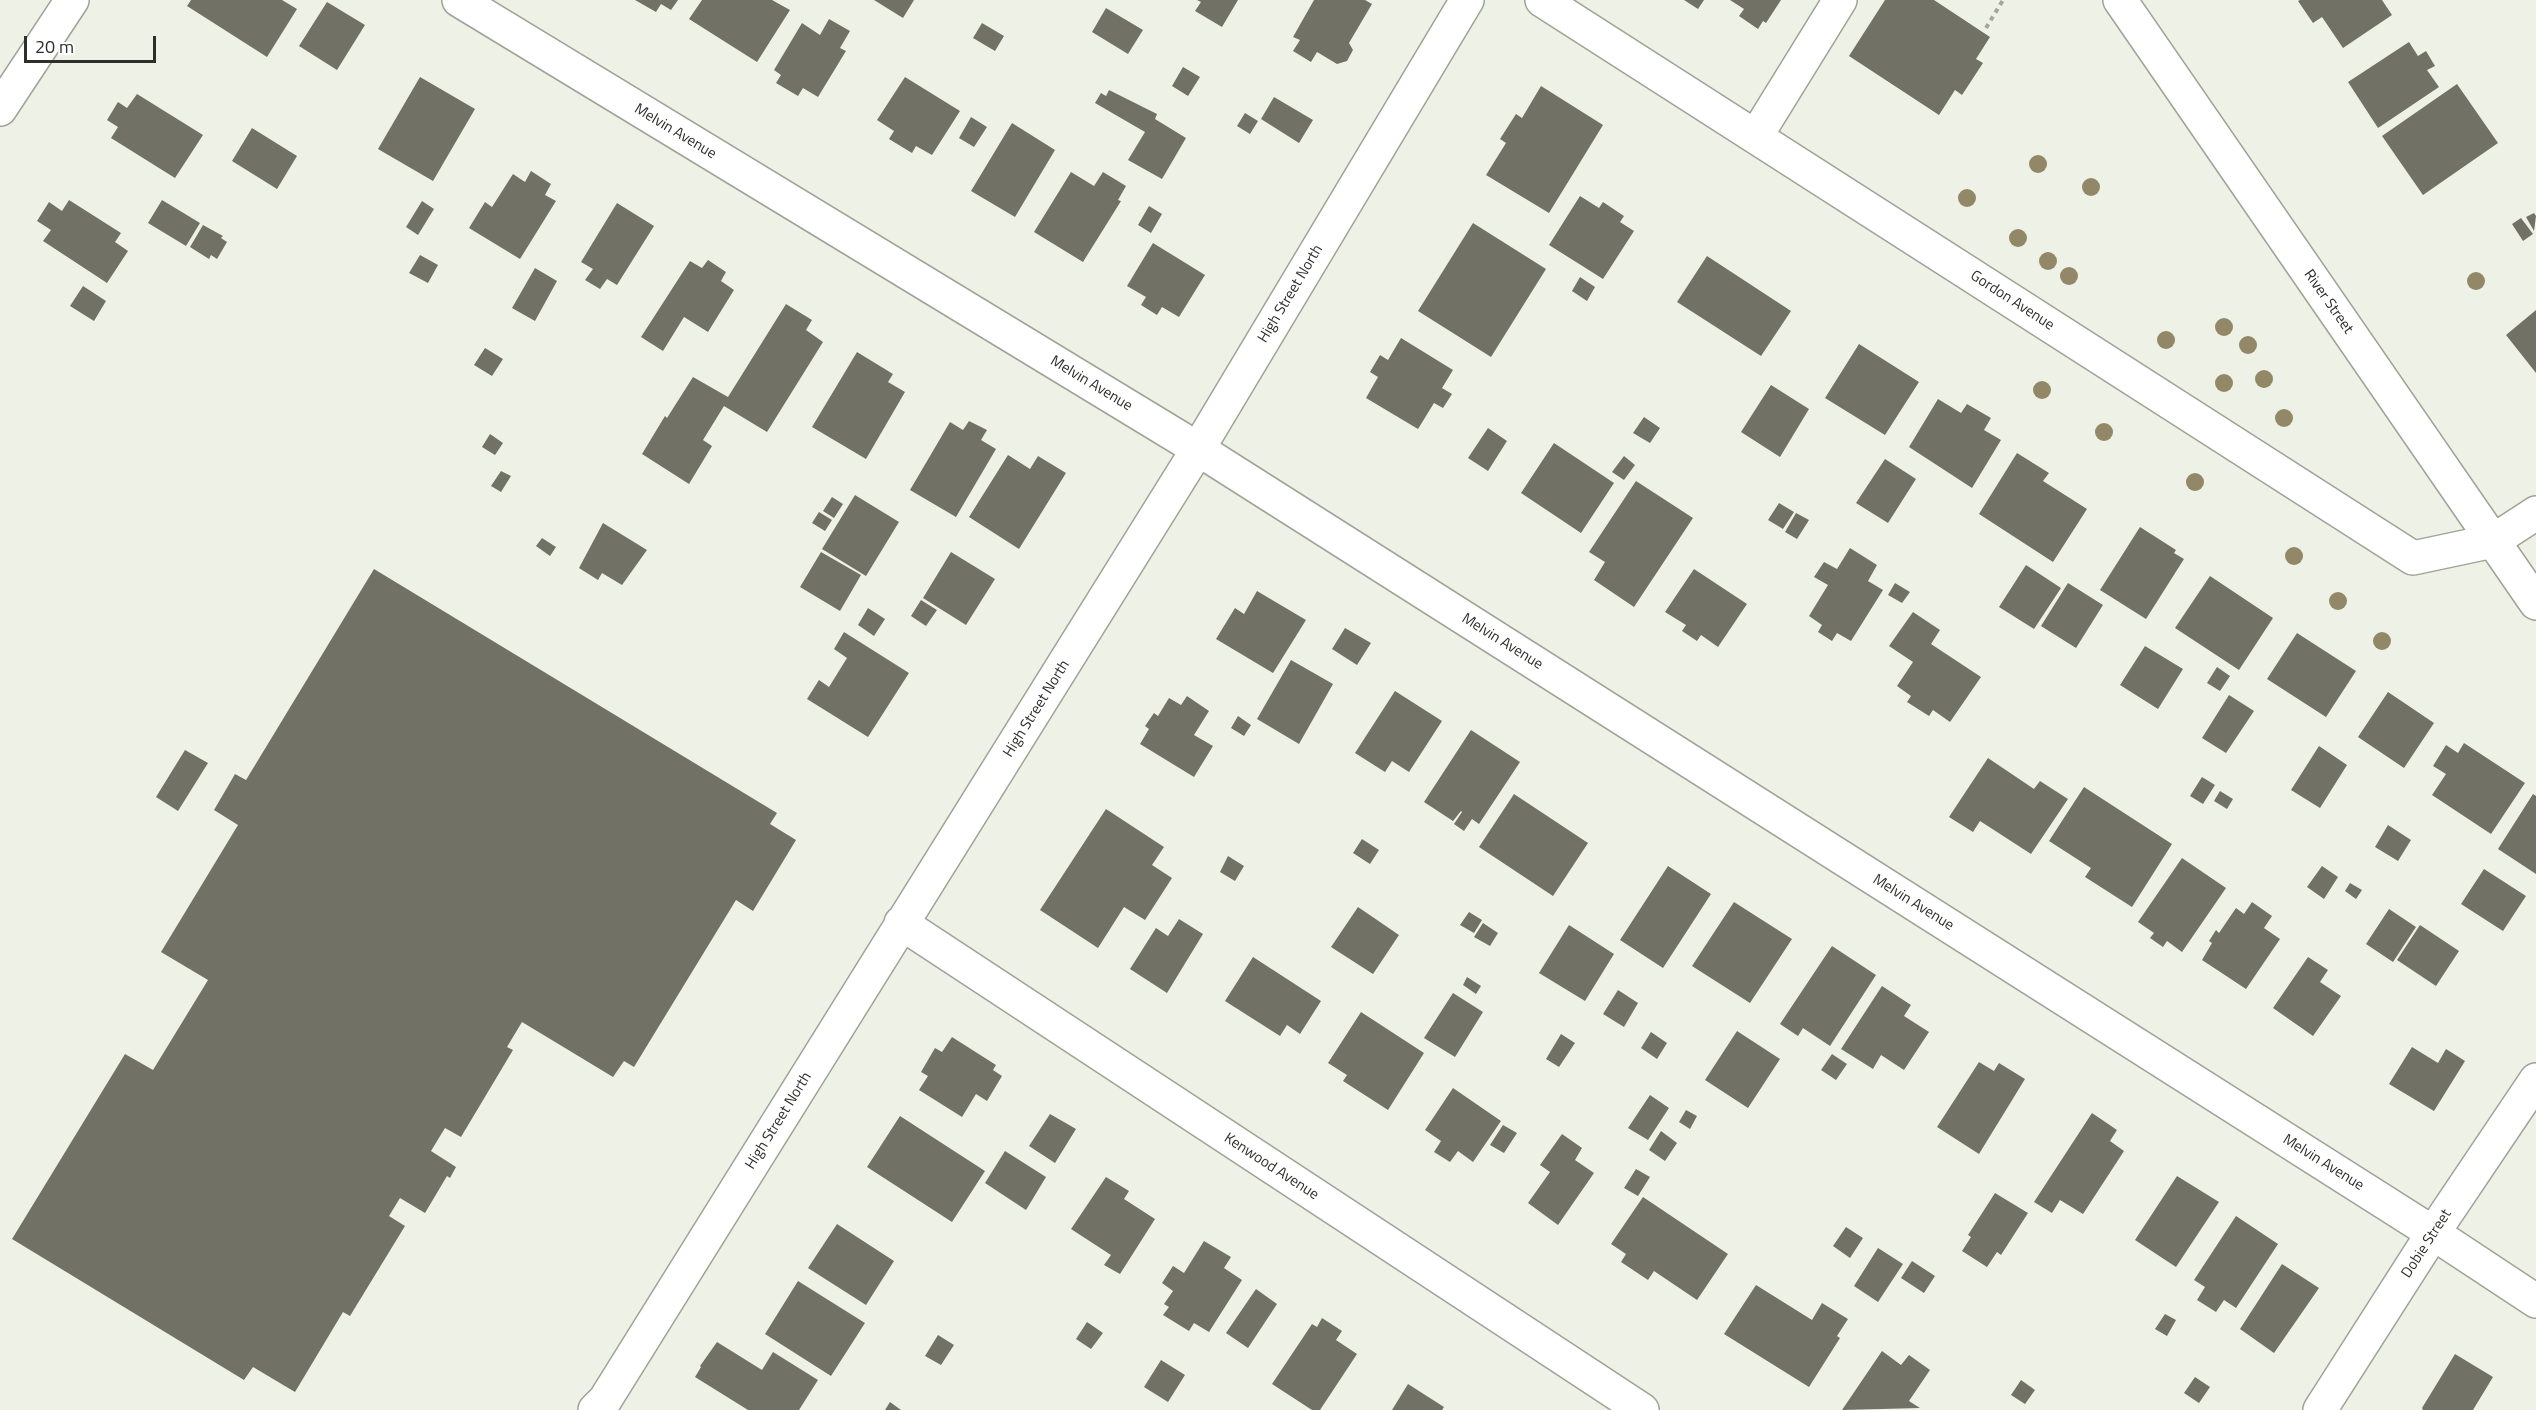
<!DOCTYPE html>
<style>
body{margin:0}
#map{position:relative;width:2536px;height:1410px;overflow:hidden;background:#eef2e6;font-family:"Titillium Web",sans-serif}
canvas{display:block}
.scale{position:absolute;left:24px;top:36px;width:132px;height:27px;box-sizing:border-box;border:3px solid #2e2f2b;border-top:0;padding-left:8px;font-size:18px;line-height:21px;white-space:nowrap;color:#2e2f2b;-webkit-text-stroke:4px #fff;paint-order:stroke}
</style>
<div id="map">
<canvas width="2536" height="1410"></canvas>
<div class="scale">20 m</div>
</div>
<script>
const ctx = document.querySelector('canvas').getContext('2d');
ctx.lineJoin = 'round';
function paint(path, color) { ctx.fillStyle = color; ctx.fill(path, 'evenodd'); }
const toPath = rows => new Path2D(rows.map(r => 'M' + r).join(''));
function trace(path, color, width, dash) { ctx.strokeStyle = color; ctx.lineWidth = width; ctx.lineCap = dash ? 'butt' : 'round'; ctx.setLineDash(dash || []); ctx.stroke(path); }
function drawText(font, color, halo, rows, align = 'center') {
  ctx.font = font + ' "Titillium Web",sans-serif'; ctx.lineWidth = 6; ctx.setLineDash([]); ctx.textBaseline = 'middle'; ctx.strokeStyle = halo; ctx.fillStyle = color; for (const [text, x, y, turn = 0] of rows) {
    ctx.save(); ctx.translate(x, y); ctx.rotate((+turn || 0) * Math.PI / 180); ctx.textAlign = isNaN(turn) ? turn : align; if (halo) ctx.strokeText(text, 0, 0); ctx.fillText(text, 0, 0); ctx.restore();
  }
}
paint(toPath([
 [191,0,282,0,297,9,267,57,187,6],
 [635,0,678,0,671,10,661,4,656,12],
 [702,0,772,0,790,10,757,62,689,19],
 [874,0,914,0,903,18],
 [1197,0,1238,0,1222,27,1195,11,1201,2],
 [1314,0,1365,0,1372,4,1349,43,1353,50,1347,61,1337,64,1317,52,1311,62,1293,51,1300,40,1293,37],
 [1684,0,1704,0,1698,9],
 [1730,0,1781,0,1766,23,1763,21,1758,29,1739,16,1744,9],
 [1885,0,1934,0,1990,37,1976,59,1983,63,1962,95,1955,90,1939,115,1849,56],
 [2300,0,2382,0,2392,15,2343,48,2322,17,2313,23,2298,1],
 [327,2,365,25,337,70,299,46],
 [1106,8,1143,30,1128,54,1092,32],
 [829,19,850,31,840,48,846,51,818,97,803,88,798,96,776,83,781,75,774,70,802,23,820,35],
 [982,23,1004,36,995,51,973,38],
 [2409,42,2418,56,2426,51,2435,66,2427,70,2439,87,2378,128,2348,82],
 [1183,67,1200,77,1188,96,1172,86],
 [420,77,475,109,433,181,378,149],
 [905,77,960,111,932,155,916,146,912,153,889,139,894,131,877,120],
 [2457,84,2498,143,2423,195,2382,136],
 [1541,86,1603,125,1549,213,1486,175,1506,143,1500,139,1516,114,1522,118],
 [1109,90,1157,114,1155,119,1186,138,1162,179,1128,160,1145,132,1095,103,1101,93,1106,96],
 [137,94,203,135,175,178,111,138,118,127,107,120,118,102,127,108],
 [1274,97,1313,120,1299,143,1261,119],
 [1245,113,1258,121,1250,134,1237,126],
 [971,117,987,127,974,147,959,138],
 [1012,123,1055,150,1015,217,971,191],
 [252,128,297,156,277,189,232,161],
 [531,171,551,184,545,195,556,201,520,259,469,228,485,202,492,207,513,174,525,182],
 [1071,172,1094,186,1103,172,1126,186,1118,200,1121,201,1083,262,1034,232],
 [1580,196,1599,208,1603,202,1624,216,1620,222,1634,231,1603,279,1549,245],
 [69,200,121,233,115,242,128,251,107,283,43,241,51,230,37,221,49,202,62,211],
 [162,200,200,223,186,246,148,223],
 [422,201,434,209,418,235,406,227],
 [617,203,654,226,617,285,607,279,600,289,585,280,593,269,581,262],
 [1149,206,1162,214,1151,233,1138,225],
 [2534,213,2536,216,2534,231,2526,217],
 [2521,218,2533,234,2523,241,2512,224],
 [1473,223,1546,269,1491,357,1418,311],
 [203,225,223,236,221,238,227,242,217,259,211,255,209,259,190,247],
 [1153,243,1205,275,1179,317,1162,307,1157,315,1141,305,1146,297,1127,286],
 [420,255,438,265,428,283,409,273],
 [1707,256,1791,311,1761,356,1677,302],
 [708,260,726,272,721,281,734,290,708,332,684,317,663,351,641,337,690,261,702,268],
 [535,268,557,281,535,321,512,308],
 [1580,277,1595,287,1587,301,1572,291],
 [83,286,106,301,94,321,70,306],
 [786,304,812,320,806,330,823,342,767,432,724,406,703,440,712,446,689,484,642,454,665,416,667,418,693,377,728,397],
 [2536,310,2536,373,2506,335],
 [1401,338,1453,370,1442,388,1452,394,1443,408,1434,403,1418,429,1366,398,1378,377,1370,372,1380,355,1388,360],
 [1859,344,1919,382,1885,435,1825,398],
 [485,348,503,359,492,376,474,365],
 [857,352,893,374,888,382,905,392,866,459,812,427],
 [1771,385,1809,409,1780,457,1741,432],
 [1938,399,1961,413,1967,404,1991,418,1984,430,2001,440,1972,488,1909,447],
 [1644,417,1660,428,1650,443,1633,433],
 [969,421,987,430,981,440,996,449,956,517,910,490,950,422,963,430],
 [1488,428,1507,441,1488,471,1468,458],
 [490,434,503,443,495,455,482,447],
 [1554,443,1614,483,1581,533,1521,493],
 [2017,453,2049,473,2043,481,2087,509,2053,562,1979,514],
 [1008,455,1030,469,1038,456,1066,473,1019,549,969,517],
 [1624,456,1635,465,1624,480,1612,472],
 [1885,459,1916,479,1888,523,1856,503],
 [501,471,511,476,501,492,491,486],
 [1636,481,1693,518,1634,607,1594,580,1605,562,1589,552],
 [855,495,899,522,866,576,822,549],
 [832,497,843,504,834,518,823,511],
 [1779,503,1794,512,1783,529,1768,520],
 [819,512,832,520,825,531,812,523],
 [1796,513,1809,520,1797,539,1785,532],
 [603,523,647,550,622,585,602,573,598,580,579,568],
 [2140,527,2176,550,2174,553,2184,559,2146,619,2100,590],
 [542,538,556,547,550,556,536,546],
 [1850,548,1877,565,1868,581,1883,590,1851,641,1837,633,1832,641,1818,632,1822,625,1809,616,1828,585,1814,577,1824,562,1837,569],
 [821,552,861,575,840,611,800,587],
 [951,552,995,579,966,625,923,598],
 [2026,565,2061,588,2034,629,1999,607],
 [374,569,777,813,770,824,796,840,753,911,736,900,634,1067,624,1061,613,1077,522,1022,507,1047,513,1050,461,1137,445,1128,431,1151,456,1167,450,1178,447,1176,425,1213,400,1198,389,1216,405,1226,350,1316,343,1312,295,1392,253,1367,244,1380,12,1239,125,1054,153,1070,208,980,161,952,238,825,214,810,235,774,246,780],
 [1694,569,1747,604,1718,647,1701,635,1697,641,1682,631,1686,625,1665,612],
 [2210,576,2273,618,2239,670,2175,628],
 [1895,583,1910,592,1902,603,1888,595],
 [2068,583,2103,605,2076,648,2041,626],
 [1257,591,1306,620,1273,673,1216,639,1235,608,1244,614],
 [921,600,937,610,926,626,911,616],
 [868,608,885,619,874,636,858,625],
 [1913,612,1940,630,1931,644,1981,677,1950,722,1933,710,1929,716,1907,702,1911,696,1897,686,1913,662,1889,646],
 [1345,628,1371,643,1357,665,1332,649],
 [844,632,909,673,868,737,807,699,819,680,829,687,847,658,834,649],
 [2297,633,2356,671,2326,717,2267,679],
 [2145,646,2183,669,2158,709,2120,685],
 [1291,660,1333,684,1299,744,1257,719],
 [2217,667,2230,676,2220,691,2207,683],
 [1395,691,1442,721,1409,772,1392,761,1385,772,1355,753],
 [2388,692,2434,723,2404,768,2358,737],
 [2229,695,2254,711,2226,753,2202,738],
 [1187,696,1209,711,1194,735,1213,746,1194,777,1140,744,1149,729,1145,726,1154,713,1158,716,1169,698,1181,705],
 [1238,716,1251,725,1244,736,1231,728],
 [1471,730,1520,762,1479,824,1472,819,1464,831,1454,824,1462,812,1461,811,1453,821,1424,802],
 [2464,743,2525,783,2491,834,2432,795,2446,774,2433,766,2446,745,2458,753],
 [2319,746,2347,765,2320,808,2291,790],
 [185,750,208,763,178,811,156,797],
 [1988,758,2034,789,2040,781,2068,799,2031,854,1980,821,1973,832,1949,817],
 [2202,777,2215,785,2203,804,2190,796],
 [2084,787,2172,844,2132,907,2085,877,2091,868,2049,841],
 [2220,791,2233,799,2227,809,2214,801],
 [1514,794,1588,843,1553,896,1479,847],
 [2533,794,2536,796,2536,874,2498,849],
 [1106,809,1164,847,1152,865,1172,878,1145,920,1124,907,1098,948,1040,910],
 [2388,825,2411,840,2398,861,2375,847],
 [1362,839,1379,850,1370,864,1353,853],
 [1228,856,1244,866,1235,881,1220,872],
 [2182,858,2226,888,2182,952,2167,941,2163,947,2150,938,2154,933,2138,922],
 [1668,866,1711,894,1663,968,1620,940],
 [2322,866,2338,877,2324,899,2307,887],
 [2484,869,2526,896,2503,931,2461,904],
 [2350,883,2362,890,2356,899,2345,891],
 [1734,902,1792,939,1750,1003,1692,966],
 [2252,902,2272,916,2264,928,2280,939,2246,989,2202,960,2212,943,2209,941,2216,930,2219,933,2236,908,2244,914],
 [1358,907,1399,935,1373,974,1331,947],
 [2389,909,2416,927,2393,962,2366,944],
 [1469,912,1482,920,1474,933,1460,925],
 [1179,919,1203,934,1167,993,1130,969,1156,928,1168,936],
 [1483,923,1498,933,1490,946,1474,937],
 [1569,925,1614,954,1585,1001,1539,973],
 [2420,925,2459,951,2436,986,2397,960],
 [1832,946,1876,975,1830,1046,1803,1028,1798,1036,1780,1024],
 [1253,957,1321,1001,1300,1034,1287,1025,1280,1036,1225,1001],
 [2308,957,2328,970,2320,982,2341,996,2313,1036,2273,1008],
 [1467,977,1481,986,1476,994,1463,985],
 [1882,986,1911,1005,1904,1016,1929,1032,1904,1070,1881,1055,1873,1069,1841,1049],
 [1618,990,1638,1003,1624,1027,1603,1014],
 [1453,993,1483,1012,1455,1057,1424,1038],
 [1361,1012,1424,1053,1388,1110,1343,1081,1347,1075,1328,1063],
 [1737,1031,1780,1059,1748,1108,1705,1080],
 [1651,1032,1667,1043,1657,1059,1641,1048],
 [1561,1034,1575,1043,1559,1067,1546,1059],
 [952,1037,996,1065,993,1070,1002,1076,987,1101,976,1094,962,1117,919,1090,928,1076,921,1072,935,1048,942,1052],
 [2412,1047,2438,1063,2446,1049,2465,1061,2434,1111,2389,1084],
 [1832,1054,1847,1064,1836,1080,1821,1070],
 [1979,1062,1994,1071,1999,1063,2025,1079,1979,1154,1937,1127],
 [1453,1088,1501,1121,1473,1162,1458,1151,1450,1162,1434,1152,1441,1141,1425,1130],
 [1650,1095,1669,1108,1648,1140,1628,1128],
 [1686,1110,1697,1116,1690,1129,1679,1122],
 [2092,1113,2117,1130,2110,1141,2124,1151,2083,1214,2060,1200,2052,1213,2034,1202],
 [1050,1114,1076,1129,1055,1163,1029,1146],
 [900,1116,985,1171,952,1222,867,1167],
 [1503,1125,1517,1133,1504,1153,1490,1145],
 [1661,1131,1677,1143,1665,1161,1649,1150],
 [1562,1134,1582,1148,1575,1160,1594,1173,1558,1225,1528,1203,1550,1172,1540,1165],
 [1005,1151,1046,1177,1026,1210,985,1183],
 [1636,1169,1650,1177,1638,1196,1624,1188],
 [2177,1176,2219,1202,2176,1267,2135,1240],
 [1106,1177,1129,1191,1124,1199,1155,1219,1120,1274,1104,1265,1111,1255,1071,1229],
 [1995,1193,2028,1213,2001,1255,1997,1252,1987,1267,1962,1251,1971,1237,1968,1235],
 [1643,1197,1728,1254,1697,1300,1654,1271,1648,1280,1621,1262,1626,1254,1611,1244],
 [2236,1216,2278,1244,2236,1308,2224,1300,2216,1312,2197,1300,2205,1287,2194,1280],
 [837,1224,894,1261,866,1305,808,1268],
 [1846,1227,1863,1238,1850,1258,1833,1246],
 [1204,1241,1231,1257,1224,1268,1242,1280,1209,1332,1194,1323,1189,1331,1163,1315,1169,1307,1164,1304,1173,1291,1162,1283,1173,1266,1184,1273],
 [1878,1248,1903,1264,1878,1302,1854,1286],
 [1912,1261,1935,1276,1924,1293,1901,1278],
 [2282,1264,2319,1288,2274,1353,2240,1329],
 [798,1281,865,1323,831,1376,765,1334],
 [1756,1285,1812,1320,1822,1303,1848,1319,1837,1336,1840,1338,1809,1387,1724,1334],
 [1256,1289,1277,1304,1248,1348,1226,1333],
 [2165,1314,2176,1320,2167,1336,2155,1329],
 [1322,1318,1342,1331,1336,1340,1357,1354,1320,1410,1312,1410,1272,1384,1312,1324,1317,1327],
 [1087,1322,1103,1333,1091,1349,1076,1339],
 [938,1335,954,1345,941,1365,925,1356],
 [717,1342,762,1370,773,1352,818,1380,799,1410,748,1410,695,1377,701,1367,700,1366],
 [1882,1351,1901,1365,1909,1355,1930,1370,1909,1401,1920,1408,1842,1410],
 [2455,1354,2493,1377,2473,1410,2423,1410,2422,1408],
 [1161,1360,1185,1375,1168,1402,1144,1387],
 [2195,1377,2210,1387,2199,1403,2184,1393],
 [2021,1380,2035,1390,2025,1404,2011,1395],
 [1408,1384,1444,1407,1442,1410,1392,1410],
 [890,1402,901,1410,885,1410]
]), '#727166');
const minor = toPath([
 [459,0,1198,449,2433,1233,2536,1301],
 [1542,0,2413,558,2493,541,2536,513],
 [1756,136,1840,0],
 [901,923,1642,1410],
 [595,1410,605,1400,1198,449,1467,0],
 [2320,1410,2433,1233,2536,1080]
]);
const major = toPath([
 [2120,0,2536,603],
 [0,109,72,0]
]);
trace(minor, '#9ea297', 36);
trace(major, '#9ea297', 36);
trace(toPath([
 [1986,28,2003,0]
]), '#a4a79e', 4, [4.5, 4.5]);
trace(minor, '#fff', 33);
trace(major, '#fff', 33);
ctx.fillStyle = '#928868';
for (const [x, y] of [
 [2038,164],
 [2091,187],
 [1967,198],
 [2018,238],
 [2048,261],
 [2069,276],
 [2476,281],
 [2224,327],
 [2166,340],
 [2248,345],
 [2264,379],
 [2224,383],
 [2042,390],
 [2284,418],
 [2104,432],
 [2195,482],
 [2294,556],
 [2338,601],
 [2382,641]
]) { ctx.beginPath(); ctx.arc(x, y, 9, 0, 2 * Math.PI); ctx.fill(); }
drawText('15px', '#2e2f2b', '#fff', [
 ["Melvin Avenue",675,132,31],
 ["High Street North",1291,294,-59],
 ["Gordon Avenue",2012,301,33],
 ["River Street",2328,302,55],
 ["Melvin Avenue",1091,384,31],
 ["Melvin Avenue",1502,642,32],
 ["High Street North",1037,709,-58],
 ["Melvin Avenue",1913,903,32],
 ["High Street North",779,1121,-58],
 ["Melvin Avenue",2323,1163,32],
 ["Kenwood Avenue",1271,1167,33],
 ["Dobie Street",2427,1244,-57]
]);
</script>
